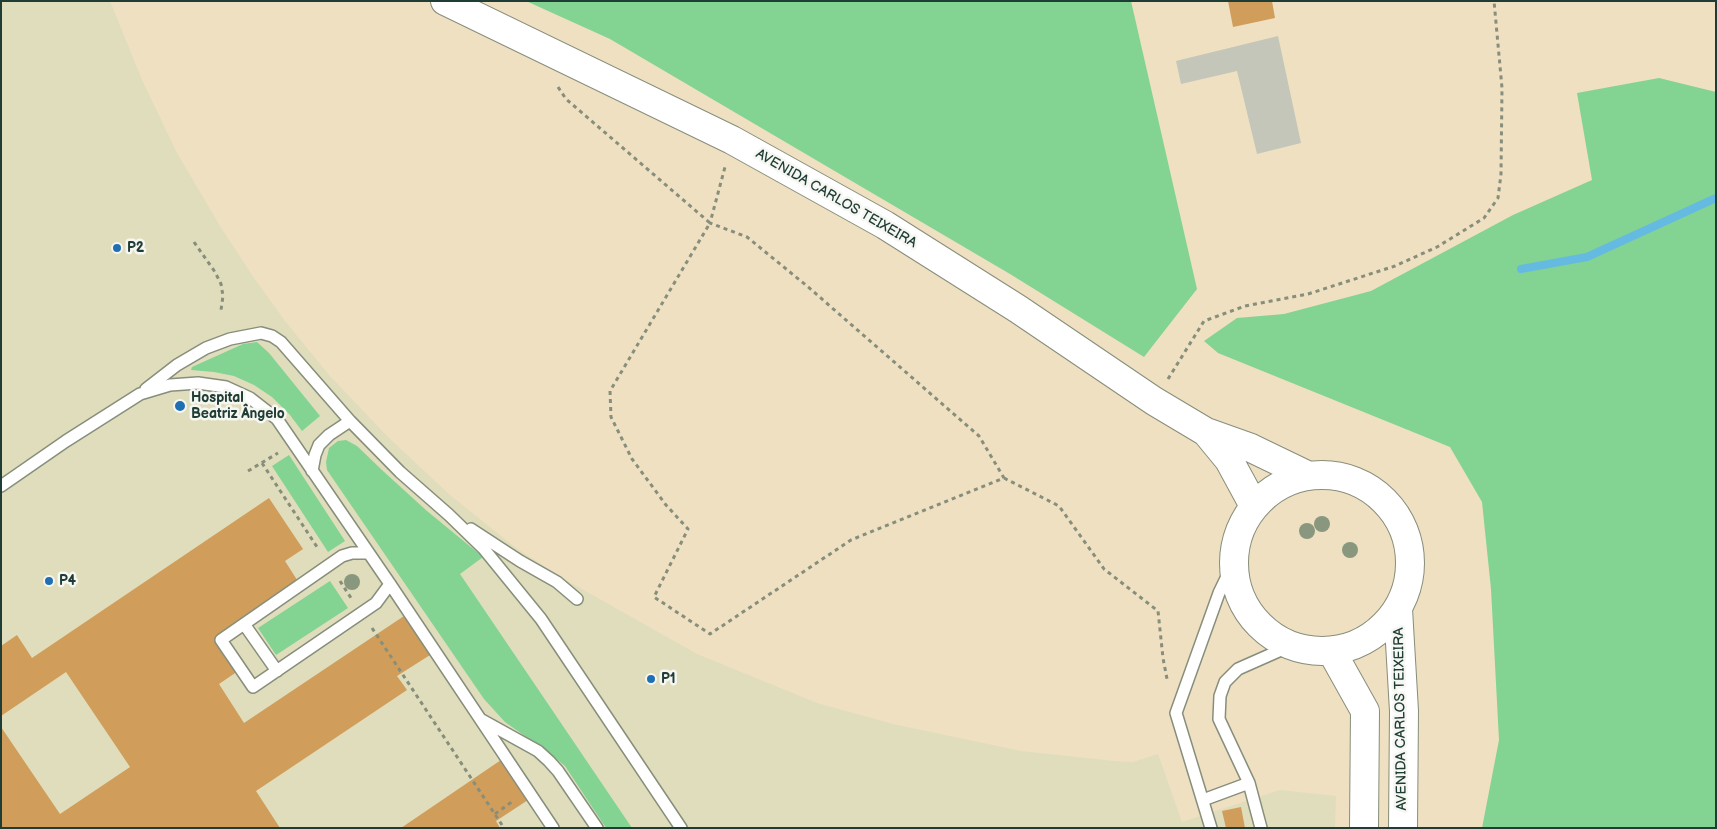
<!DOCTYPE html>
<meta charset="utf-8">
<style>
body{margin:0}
#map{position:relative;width:1717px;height:829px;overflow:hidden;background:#efe0c2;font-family:"Balsamiq Sans",sans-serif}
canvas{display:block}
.frame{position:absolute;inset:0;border:2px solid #1f3d34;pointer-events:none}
</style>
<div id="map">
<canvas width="1717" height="829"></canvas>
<div class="frame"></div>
</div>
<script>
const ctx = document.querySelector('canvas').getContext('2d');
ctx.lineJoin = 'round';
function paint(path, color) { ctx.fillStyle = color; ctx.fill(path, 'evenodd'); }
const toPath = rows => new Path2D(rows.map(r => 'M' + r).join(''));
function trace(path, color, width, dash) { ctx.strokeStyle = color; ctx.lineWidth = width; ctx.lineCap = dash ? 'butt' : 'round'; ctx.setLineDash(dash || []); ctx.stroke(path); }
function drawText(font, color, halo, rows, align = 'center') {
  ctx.font = font + ' "Balsamiq Sans",sans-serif'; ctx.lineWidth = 5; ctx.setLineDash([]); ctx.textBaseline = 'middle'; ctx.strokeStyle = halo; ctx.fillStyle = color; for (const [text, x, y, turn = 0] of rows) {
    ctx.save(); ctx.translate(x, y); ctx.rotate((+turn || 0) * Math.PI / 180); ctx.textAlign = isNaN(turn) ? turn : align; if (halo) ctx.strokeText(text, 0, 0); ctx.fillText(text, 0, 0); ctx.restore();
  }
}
paint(toPath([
 [1,1,110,1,142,80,177,153,220,226,252,275,285,321,329,375,388,437,450,495,516,548,566,580,697,654,817,703,893,724,1021,751,1114,761,1133,762,1158,754,1182,822,1280,790,1336,796,1335,828,1,828]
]), '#dfddbb');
paint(toPath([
 [1278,36,1301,143,1257,154,1237,71,1181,84,1176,61]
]), '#c3c6b9');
paint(toPath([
 [526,1,1131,1,1197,289,1144,357,1010,274,610,39],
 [1659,78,1716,92,1716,828,1482,828,1499,740,1491,589,1482,502,1450,447,1218,353,1204,341,1237,318,1284,314,1371,291,1513,215,1592,180,1577,93],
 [257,342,269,353,320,416,302,431,290,415,272,397,254,385,234,376,214,372,191,370,192,367,243,344],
 [346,440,357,446,383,471,427,511,483,557,460,574,632,828,606,828,565,766,549,753,505,722,484,699,327,470,326,462,329,448,338,441],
 [289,455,345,541,328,552,272,466],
 [330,581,348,608,276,655,258,628]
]), '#83d393');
trace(toPath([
 [1521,269,1587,257,1716,198]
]), '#65bae2', 8);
paint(toPath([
 [1228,1,1272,1,1275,18,1233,27],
 [269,498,303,549,285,561,299,583,219,637,241,669,219,684,244,723,404,616,430,655,397,676,407,690,256,791,280,828,1,828,1,727,60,814,130,767,66,672,1,716,1,646,17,635,32,658],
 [501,760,528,800,496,821,500,828,401,828],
 [1241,807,1245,828,1226,828,1222,811]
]), '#d19d5a');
const service = toPath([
 [146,389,177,365,206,348,230,339,261,333,272,336,281,342,350,421,400,472,449,515,484,549,541,619,681,828],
 [312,471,315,455,319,445,329,435,350,421],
 [1,486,66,441,140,394,170,385,198,383,226,387,250,398,277,419,390,584,553,828],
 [471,529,520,561,557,582,577,599],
 [368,553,352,553,342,556,221,640,253,687,376,603,390,584],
 [244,624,277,671],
 [482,720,538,751,549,761,558,771,597,828],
 [1203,800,1249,783],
 [1211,828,1176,713,1219,593,1233,564],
 [1261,828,1249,783,1219,719,1220,696,1225,682,1238,669,1290,646]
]);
const secondary = toPath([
 [445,1,732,140,885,225,1018,309,1154,401,1206,432,1251,448,1307,475],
 [1206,432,1229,460,1254,506],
 '1234 563a88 88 0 1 1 176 0a88 88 0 1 1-176 0Z',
 [1398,609,1404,711,1403,828],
 [1332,652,1365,711,1364,828]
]);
trace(service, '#878e7b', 14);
trace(secondary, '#878e7b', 30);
trace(toPath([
 [558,87,566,99,710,223,610,391,611,417,632,459,666,505,688,529,654,597,710,634,851,540,1004,478,979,436,807,286,747,237,710,223,725,167],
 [194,242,215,272,221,284,223,296,221,310,224,310],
 [1168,379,1204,321,1245,306,1308,294,1395,266,1437,247,1484,218,1498,198,1501,174,1502,88,1494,1],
 [262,463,319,550],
 [248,471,278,453],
 [1004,478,1059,506,1104,569,1158,611,1163,658,1167,679],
 [340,581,351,598],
 [372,628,504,828],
 [495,814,513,801]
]), '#878e7b', 3, [4, 4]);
trace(service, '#fff', 11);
trace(secondary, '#fff', 28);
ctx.fillStyle = '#88977e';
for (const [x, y] of [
 [1322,524],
 [1307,531],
 [1350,550],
 [352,582]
]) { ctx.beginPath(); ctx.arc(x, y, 8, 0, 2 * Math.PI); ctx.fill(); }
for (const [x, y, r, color] of [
 [117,248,5,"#1f6fb2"],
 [180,406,6,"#1f6fb2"],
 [49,581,5,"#1f6fb2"],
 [651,679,5,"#1f6fb2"]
]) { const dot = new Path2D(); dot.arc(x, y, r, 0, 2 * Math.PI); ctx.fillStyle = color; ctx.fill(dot); trace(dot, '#f6f6f2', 2); }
drawText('14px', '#1f3d34', '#f6f6f2', [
 ["AVENIDA CARLOS TEIXEIRA",836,199,30],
 ["AVENIDA CARLOS TEIXEIRA",1401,719,-91]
]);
drawText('bold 14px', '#1f3d34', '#f6f6f2', [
 ["P2",127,248],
 ["Hospital",191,398],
 ["Beatriz Ângelo",191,414],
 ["P4",59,581],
 ["P1",661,679]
], 'left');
</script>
